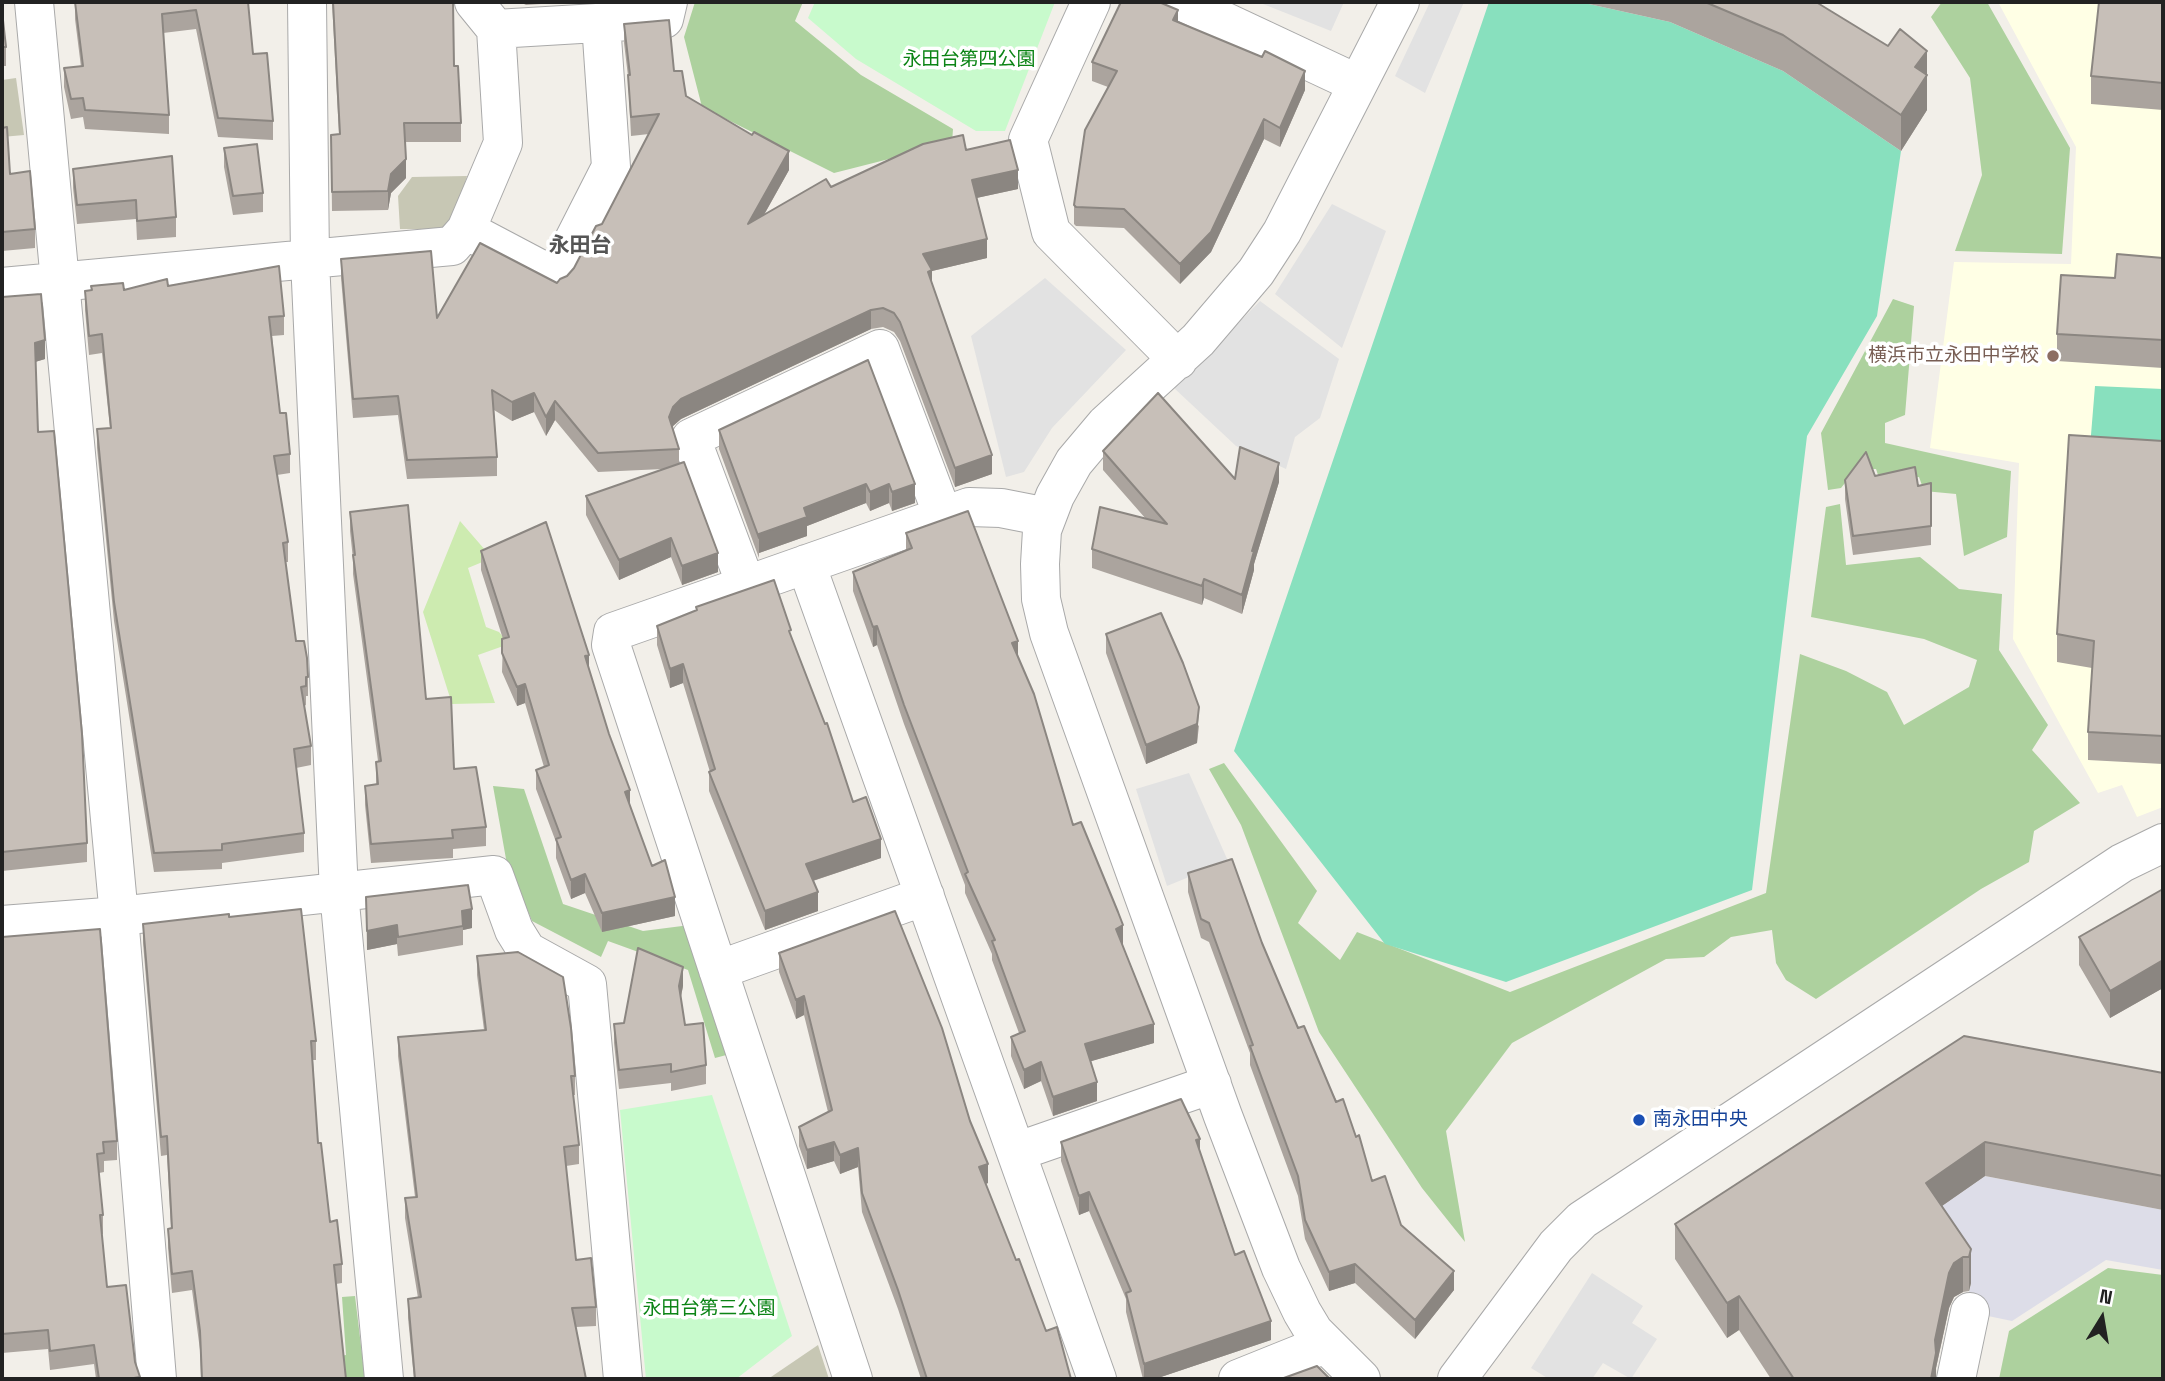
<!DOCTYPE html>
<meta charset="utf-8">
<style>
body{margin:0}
#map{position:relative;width:2165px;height:1381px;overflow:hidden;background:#f2efe9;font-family:"Space Grotesk",sans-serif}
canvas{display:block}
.frame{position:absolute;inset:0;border:4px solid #222;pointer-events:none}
.north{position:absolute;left:2067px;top:1283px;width:70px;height:70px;-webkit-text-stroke:5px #fff;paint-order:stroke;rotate:11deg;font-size:19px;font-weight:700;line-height:28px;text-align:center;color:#222}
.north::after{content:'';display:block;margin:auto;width:24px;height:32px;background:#222;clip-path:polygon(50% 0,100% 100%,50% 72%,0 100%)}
</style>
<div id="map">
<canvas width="2165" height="1381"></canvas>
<div class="frame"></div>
<div class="north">N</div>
</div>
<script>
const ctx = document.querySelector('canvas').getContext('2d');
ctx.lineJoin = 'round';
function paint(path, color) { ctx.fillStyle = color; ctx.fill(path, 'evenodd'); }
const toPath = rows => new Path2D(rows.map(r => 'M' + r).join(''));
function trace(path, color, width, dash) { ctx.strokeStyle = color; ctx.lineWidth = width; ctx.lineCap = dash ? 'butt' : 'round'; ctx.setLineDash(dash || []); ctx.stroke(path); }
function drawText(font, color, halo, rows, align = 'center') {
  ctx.font = font + ' "Space Grotesk","Noto Sans JP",sans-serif'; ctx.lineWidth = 7; ctx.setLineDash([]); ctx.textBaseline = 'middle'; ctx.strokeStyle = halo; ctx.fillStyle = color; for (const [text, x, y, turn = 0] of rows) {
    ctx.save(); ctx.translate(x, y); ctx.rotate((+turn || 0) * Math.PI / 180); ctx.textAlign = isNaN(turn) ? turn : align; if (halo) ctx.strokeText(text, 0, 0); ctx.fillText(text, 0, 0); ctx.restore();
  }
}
paint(toPath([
 [1998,2,2163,2,2163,807,2137,817,2122,785,2098,793,2013,639,2019,463,1930,448,1954,262,2071,264,2076,147]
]), '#ffffe5');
paint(toPath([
 [16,78,24,135,2,137,2,80],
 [467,176,451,229,400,229,398,196,412,177],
 [818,1345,829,1379,768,1379]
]), '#c7c7b4');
paint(toPath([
 [460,521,492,558,468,568,486,627,499,632,509,644,478,655,495,703,452,704,423,612]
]), '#cdebb0');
paint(toPath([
 [695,2,803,2,795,21,861,75,953,129,952,143,834,173,702,107,684,37],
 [1942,2,1987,2,2070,148,2062,254,1955,251,1982,175,1970,78,1931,17],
 [1893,299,1914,306,1905,415,1885,423,1885,443,2011,471,2007,537,1964,556,1956,494,1924,491,1919,477,1880,481,1876,469,1856,469,1841,488,1828,490,1821,433],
 [1840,504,1846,565,1920,557,1959,589,2002,594,1999,650,2048,725,2032,750,2080,803,2034,831,2029,862,1981,889,1816,999,1786,980,1776,963,1772,930,1731,937,1704,957,1666,959,1512,1043,1446,1131,1465,1242,1422,1188,1319,1032,1241,825,1209,769,1224,763,1317,891,1298,923,1340,960,1357,932,1510,992,1766,893,1800,654,1846,671,1887,692,1904,725,1969,687,1977,660,1924,639,1811,617,1826,507],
 [493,786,524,789,563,904,643,931,690,925,734,1053,715,1058,688,970,608,941,601,957,532,921,506,859],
 [2108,1268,2163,1275,2163,1378,1999,1379,2009,1331],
 [355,1296,365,1379,276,1379,274,1365,346,1355,342,1297]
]), '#add19e');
paint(toPath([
 [815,2,1055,2,1005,131,976,131,856,59,808,18],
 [712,1095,792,1336,736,1379,646,1379,620,1110]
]), '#c8facc');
paint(toPath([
 [1489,2,1580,2,1670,22,1783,71,1901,151,1877,316,1807,436,1752,890,1506,982,1385,944,1234,751],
 [2095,386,2163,389,2163,455,2090,447]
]), '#88e0be');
paint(toPath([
 [1258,2,1344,2,1331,31],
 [1430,2,1464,2,1425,93,1395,76],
 [1332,204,1386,231,1342,348,1275,294],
 [1045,278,1126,350,1052,428,1024,472,1006,477,971,336],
 [1260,301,1339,359,1320,418,1295,437,1286,469,1236,446,1174,388],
 [1189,773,1228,861,1167,886,1136,789],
 [1592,1273,1643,1306,1632,1323,1657,1339,1631,1379,1603,1363,1592,1379,1549,1379,1531,1368]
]), '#e2e2e2');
paint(toPath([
 [1985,1176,2163,1210,2163,1270,2106,1260,2012,1321,1964,1311,1971,1283,1926,1217]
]), '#dddde8');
const minor = toPath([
 [34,2,119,916,157,1379],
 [307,2,310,260,339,892,384,1379],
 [1091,2,1028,140,1051,232,1178,360],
 [1183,2,1358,84],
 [496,29,664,19,668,2],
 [466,230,555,277,611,167,601,23],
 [2,287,452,246,466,230,503,143,496,29,474,2],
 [806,564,1097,1379],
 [746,585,691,438,880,349,943,516],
 [2,925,119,916,494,875,514,930,527,951,587,984,623,1379],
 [718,970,925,896],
 [1016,1152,1212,1084],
 [853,1379,611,645,613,632,969,507,1001,508,1047,517],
 [1238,1379,1325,1344],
 [1361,1379,1314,1332,1302,1312,1281,1268,1223,1116,1049,633,1041,599,1040,564,1042,530,1055,496,1074,462,1106,424,1198,340,1256,272,1282,232,1400,2],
 [1457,1379,1556,1246,1582,1220,2122,863,2163,843],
 [1956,1379,1970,1312]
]);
trace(minor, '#a9a9a9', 40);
trace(minor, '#fff', 38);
paint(toPath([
 [75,2,248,2,253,54,273,121,273,140,218,137,196,29,163,33,169,115,169,134,85,129,83,117,71,119,64,87,64,68,81,67,75,19],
 [332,2,453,2,454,66,461,123,461,142,405,142,406,178,391,193,388,210,332,211,331,135,339,134],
 [520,2,541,2,541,4,526,5],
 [1580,2,1816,2,1888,46,1927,51,1927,110,1901,151,1783,71,1670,22],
 [2163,2,2163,110,2091,104,2091,76],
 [2,11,6,47,6,66,2,66],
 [1178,22,1305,90,1280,147,1264,139,1211,252,1180,284,1124,228,1076,226,1074,224,1074,205,1108,87,1092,81,1092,62],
 [624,24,674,71,686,96,789,170,764,215,831,187,966,150,1018,189,976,198,987,258,932,271,932,284,992,474,955,487,900,341,894,332,883,327,871,329,681,419,673,426,672,427,679,449,679,463,718,572,682,585,671,557,619,580,586,515,586,496,663,469,598,472,555,420,546,436,534,412,512,421,494,410,497,457,497,476,407,479,398,415,353,418,341,278,341,259,437,318,557,283,567,276,574,268,602,224,649,134,631,136,628,76,624,43],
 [2,128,10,174,35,229,35,248,2,251],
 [224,148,263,193,263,212,233,215,224,167],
 [73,169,176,217,176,237,137,240,136,219,77,224,73,188],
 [2163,258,2163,368,2057,361,2057,334,2115,278],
 [168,286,284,316,284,335,272,336,280,413,290,454,290,473,277,475,288,542,288,562,285,562,296,641,308,677,308,696,306,696,306,705,304,706,311,746,311,765,296,768,304,833,304,852,222,863,222,869,154,872,114,621,97,448,97,429,110,428,102,353,89,355,85,310,85,291,124,290],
 [2,297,45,359,35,362,38,432,87,843,87,862,2,871],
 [868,360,915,503,892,511,889,503,870,511,866,503,807,526,807,536,759,553,759,558,719,449,719,430],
 [2163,441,2163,764,2088,760,2088,732,2092,668,2057,662,2057,634],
 [1103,451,1235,479,1279,482,1254,564,1254,570,1242,614,1204,598,1202,605,1092,568,1092,549,1146,519,1103,470],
 [1875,476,1918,486,1931,483,1931,545,1853,555,1845,499,1845,480],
 [350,512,454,769,486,827,486,846,453,849,453,858,371,863,365,805,365,786,376,784,376,762,378,761,353,574,353,559,350,531],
 [906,533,1018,658,1073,825,1123,944,1122,945,1154,1043,1091,1061,1097,1101,1053,1116,1041,1081,1024,1089,1011,1056,1011,1037,1019,1033,992,960,992,954,965,893,965,885,904,724,877,645,873,647,853,591,853,572,906,551],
 [481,551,589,670,630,806,652,866,675,916,602,932,585,893,571,899,556,858,556,842,536,789,536,770,544,767,525,703,517,706,502,672,503,639,481,570],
 [696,607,791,637,853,802,881,858,813,881,818,911,765,930,709,791,709,772,710,772,683,683,670,688,657,645,657,626,696,611],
 [1106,634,1199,726,1197,743,1146,764,1106,653],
 [1188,873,1262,943,1298,1028,1356,1137,1372,1181,1401,1225,1454,1290,1415,1339,1355,1283,1329,1291,1305,1239,1298,1196,1250,1065,1250,1053,1209,942,1201,938,1188,892],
 [2163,889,2163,988,2110,1018,2079,965,2079,937],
 [366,897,472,928,463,930,463,945,398,956,397,944,367,950],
 [229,917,316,1041,316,1060,313,1060,318,1143,330,1222,342,1264,342,1283,336,1284,346,1379,201,1379,200,1350,192,1290,172,1293,168,1248,168,1229,171,1229,167,1155,161,1156,143,943,143,924],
 [2,937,117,1141,117,1160,104,1161,104,1172,99,1173,103,1215,103,1234,102,1234,107,1287,135,1362,140,1379,96,1379,94,1364,50,1370,48,1349,2,1353],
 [779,953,988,1183,986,1184,1016,1260,1046,1331,1071,1379,921,1379,898,1309,862,1212,858,1167,840,1174,834,1161,807,1169,799,1146,799,1127,828,1112,804,1015,796,1019,779,972],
 [477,956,575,1076,575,1095,573,1095,579,1145,579,1164,566,1166,576,1260,596,1307,596,1326,576,1327,586,1379,414,1379,408,1318,408,1299,418,1298,405,1218,405,1198,415,1197,398,1056,398,1037,484,1030,477,975],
 [683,986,681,997,685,1025,706,1065,706,1084,671,1091,671,1083,619,1089,614,1043,614,1024,624,1023],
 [2163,1073,2163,1210,1985,1176,1942,1206,1971,1249,1971,1283,1969,1291,1963,1292,1954,1297,1949,1308,1936,1368,1936,1379,1771,1379,1739,1330,1727,1338,1675,1259,1675,1224],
 [1061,1142,1200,1152,1235,1255,1271,1340,1155,1379,1143,1379,1126,1312,1126,1299,1089,1211,1079,1215,1061,1161]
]), '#aba49e');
paint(toPath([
 [1178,10,1178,29,1173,20],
 [1927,51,1927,110,1901,151,1901,115,1915,67],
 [1305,71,1305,90,1280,147,1280,128],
 [1264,119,1264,139,1211,252,1180,284,1180,264],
 [789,151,789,170,748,243,748,224],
 [406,159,406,178,391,193,388,210,388,191,391,174],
 [1018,170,1018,189,972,199,972,180],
 [987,239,987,258,932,271,932,289,923,254],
 [871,310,871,329,681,419,673,426,669,436,669,417,673,407,681,399],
 [45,340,45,359,35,362,35,343],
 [534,393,534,412,512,421,512,402],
 [555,401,555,420,546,436,546,417],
 [992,455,992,474,955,487,955,468],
 [1279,463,1279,482,1254,564,1254,570,1242,614,1242,595,1252,551],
 [866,484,866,503,807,526,807,536,759,553,759,534,804,508],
 [889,484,889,503,870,511,870,492],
 [915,484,915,503,892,511,892,492],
 [671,538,671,557,619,580,619,560],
 [718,553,718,572,682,585,682,566],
 [1204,579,1204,598,1202,605,1202,586],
 [877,626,877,645,873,647,873,627],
 [1018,641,1018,660,1012,643],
 [589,655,589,674,585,656],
 [683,664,683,683,670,688,670,669],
 [525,684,525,703,517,706,517,687],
 [1199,707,1197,743,1146,764,1146,745],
 [630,790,630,809,625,792],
 [881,839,881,858,806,883,806,864],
 [585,874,585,893,571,899,571,880],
 [818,892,818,911,765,930,765,911],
 [675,897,675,916,602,932,602,913],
 [472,909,472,928,463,930,462,911],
 [397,925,397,944,367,950,367,931],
 [1123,925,1123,944,1116,948,1116,929],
 [2163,960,2163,988,2110,1018,2110,991],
 [683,967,683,986,679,1005,679,986],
 [804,996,804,1015,796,1019,796,1000],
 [1154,1024,1154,1043,1085,1063,1085,1044],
 [1041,1062,1041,1081,1024,1089,1024,1070],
 [1097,1082,1097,1101,1053,1116,1053,1097],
 [1200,1139,1200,1158,1196,1140],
 [834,1142,834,1161,807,1169,807,1150],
 [1985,1142,1985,1176,1926,1217,1926,1183],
 [858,1148,858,1167,840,1174,840,1155],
 [988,1164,988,1183,979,1186,979,1167],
 [1089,1192,1089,1211,1079,1215,1079,1196],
 [1971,1249,1971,1283,1969,1291,1969,1257],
 [1963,1257,1963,1292,1954,1297,1949,1308,1936,1368,1936,1379,1931,1379,1935,1340,1949,1273,1954,1263],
 [1355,1264,1355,1283,1329,1291,1329,1272],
 [1454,1271,1454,1290,1415,1339,1415,1320],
 [1739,1296,1739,1330,1727,1338,1727,1303],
 [1271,1321,1271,1340,1155,1379,1144,1379,1144,1364]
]), '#8b8681');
const building = toPath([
 [75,2,248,2,253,54,267,53,273,121,218,118,196,10,162,14,169,115,85,110,83,98,71,99,64,68,83,66,75,2],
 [333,2,453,2,454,66,458,66,461,123,404,123,406,159,391,174,388,191,332,192,331,135,340,134,333,2],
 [1121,2,1159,2,1178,10,1173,20,1262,57,1265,51,1305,71,1280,128,1264,119,1211,232,1180,264,1124,209,1076,207,1074,205,1085,130,1117,71,1092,62,1121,2],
 [1705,2,1816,2,1888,46,1900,29,1927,51,1915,67,1927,75,1901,115,1783,35,1705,2],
 [2099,2,2163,2,2163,83,2091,76,2099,2],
 [2,11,6,47,2,47,2,11],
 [669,20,674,71,682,71,686,96,752,135,754,132,789,151,748,224,826,179,831,187,923,144,963,135,966,150,1010,140,1018,170,972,180,987,239,923,254,932,270,928,272,992,455,955,468,900,322,894,313,883,308,871,310,681,399,673,407,669,417,679,449,598,453,555,401,546,417,534,393,512,402,492,390,497,457,407,460,398,396,353,399,341,259,431,251,437,318,480,243,557,283,560,279,567,276,574,268,596,226,602,224,659,114,631,117,628,75,630,75,624,24,669,20],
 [7,127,10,174,30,171,35,229,2,232,2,128,7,127],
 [257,144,263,193,233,196,224,148,257,144],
 [172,156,176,217,137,221,136,200,77,205,73,169,172,156],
 [2117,254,2163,258,2163,340,2057,334,2061,275,2115,278,2117,254],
 [279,266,284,316,269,317,280,413,286,413,290,454,274,456,288,542,283,543,296,641,304,641,307,658,308,677,306,677,306,686,301,687,311,746,294,749,304,833,222,844,222,850,154,853,114,602,97,429,111,428,102,334,89,336,85,291,92,290,91,286,123,283,124,290,167,279,168,286,279,266],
 [41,294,45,340,35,343,38,432,54,431,82,734,87,843,2,852,2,297,41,294],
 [868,360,915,484,892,492,889,484,870,492,866,484,804,508,807,517,759,534,759,538,719,430,868,360],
 [1158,393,1235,479,1240,447,1279,463,1252,551,1254,551,1242,595,1204,579,1202,586,1092,549,1100,507,1167,524,1103,451,1158,393],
 [2069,435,2163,441,2163,736,2088,732,2094,641,2057,634,2069,435],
 [1866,452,1875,476,1915,467,1918,486,1931,483,1931,526,1853,536,1845,480,1866,452],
 [684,462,718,553,682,566,671,538,619,560,586,496,684,462],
 [408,505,426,699,451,697,454,769,476,767,486,827,452,830,453,838,371,844,365,786,378,784,376,762,381,761,353,555,355,555,350,512,408,505],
 [968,511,1018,641,1012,643,1034,694,1073,825,1081,822,1118,912,1123,925,1116,929,1154,1024,1085,1044,1097,1082,1053,1097,1041,1062,1024,1070,1011,1037,1025,1031,992,941,995,940,965,874,968,872,904,705,877,626,873,627,853,572,912,548,906,533,968,511],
 [546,522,589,655,585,656,609,734,630,790,625,792,652,866,665,860,675,897,602,913,585,874,571,880,556,839,561,837,536,770,549,765,525,684,517,687,502,653,502,639,509,637,481,551,546,522],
 [774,580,791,630,789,631,825,724,827,723,853,802,866,797,881,839,806,864,818,892,765,911,709,772,715,769,683,664,670,669,657,626,697,610,696,607,774,580],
 [1161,613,1183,663,1199,707,1197,724,1146,745,1106,634,1161,613],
 [1232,859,1262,943,1298,1028,1304,1026,1336,1102,1343,1099,1356,1137,1359,1135,1372,1181,1385,1176,1401,1225,1454,1271,1415,1320,1355,1264,1329,1272,1305,1220,1298,1176,1250,1046,1253,1045,1209,923,1201,919,1188,873,1232,859],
 [468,885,472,909,462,911,463,926,398,937,397,925,367,931,366,897,468,885],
 [2163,889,2163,960,2110,991,2079,937,2163,889],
 [301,909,316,1041,311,1041,318,1143,321,1143,330,1222,337,1220,342,1264,334,1265,346,1379,202,1379,200,1331,192,1271,172,1274,168,1229,172,1228,167,1136,161,1137,143,924,229,914,229,917,301,909],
 [895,911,942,1028,970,1121,988,1164,979,1167,1016,1260,1019,1259,1046,1331,1057,1327,1071,1379,927,1379,898,1290,862,1193,858,1148,840,1155,834,1142,807,1150,799,1127,832,1110,804,996,796,1000,779,953,895,911],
 [100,929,117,1141,103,1142,104,1153,97,1154,103,1215,100,1215,107,1287,126,1285,135,1362,140,1377,128,1379,99,1379,94,1345,50,1351,48,1330,2,1334,2,937,100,929],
 [638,948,683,967,679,986,685,1025,703,1023,706,1065,671,1072,671,1064,619,1070,614,1024,624,1023,638,948],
 [518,952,563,977,571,1028,575,1076,571,1076,579,1145,564,1147,576,1260,591,1258,596,1307,572,1308,586,1379,415,1379,408,1299,421,1297,405,1198,417,1197,398,1037,486,1030,477,956,518,952],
 [1964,1036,2163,1073,2163,1176,1985,1142,1926,1183,1971,1249,1969,1257,1963,1257,1954,1263,1949,1273,1935,1340,1936,1353,1931,1379,1794,1379,1739,1296,1727,1303,1675,1224,1964,1036],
 [1181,1099,1200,1139,1196,1140,1235,1255,1244,1251,1271,1321,1144,1364,1126,1293,1131,1291,1089,1192,1079,1196,1061,1142,1181,1099],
 [1317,1366,1330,1379,1281,1379,1317,1366]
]);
paint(building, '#c7bfb8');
trace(building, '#8b8681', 2);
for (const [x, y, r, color] of [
 [2053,356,7,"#8d6e63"],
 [1639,1120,7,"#1a4fb4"]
]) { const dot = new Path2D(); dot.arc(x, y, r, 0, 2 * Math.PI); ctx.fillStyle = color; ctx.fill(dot); trace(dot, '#fff', 2.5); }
drawText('19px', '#0c8416', '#fff', [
 ["永田台第四公園",969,60],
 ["永田台第三公園",709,1309]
]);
drawText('19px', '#785e54', '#fff', [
 ["横浜市立永田中学校",2039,356]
], 'right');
drawText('19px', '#164399', '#fff', [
 ["南永田中央",1653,1120]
], 'left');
drawText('bold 21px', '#555', '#fff', [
 ["永田台",580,246]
]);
</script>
